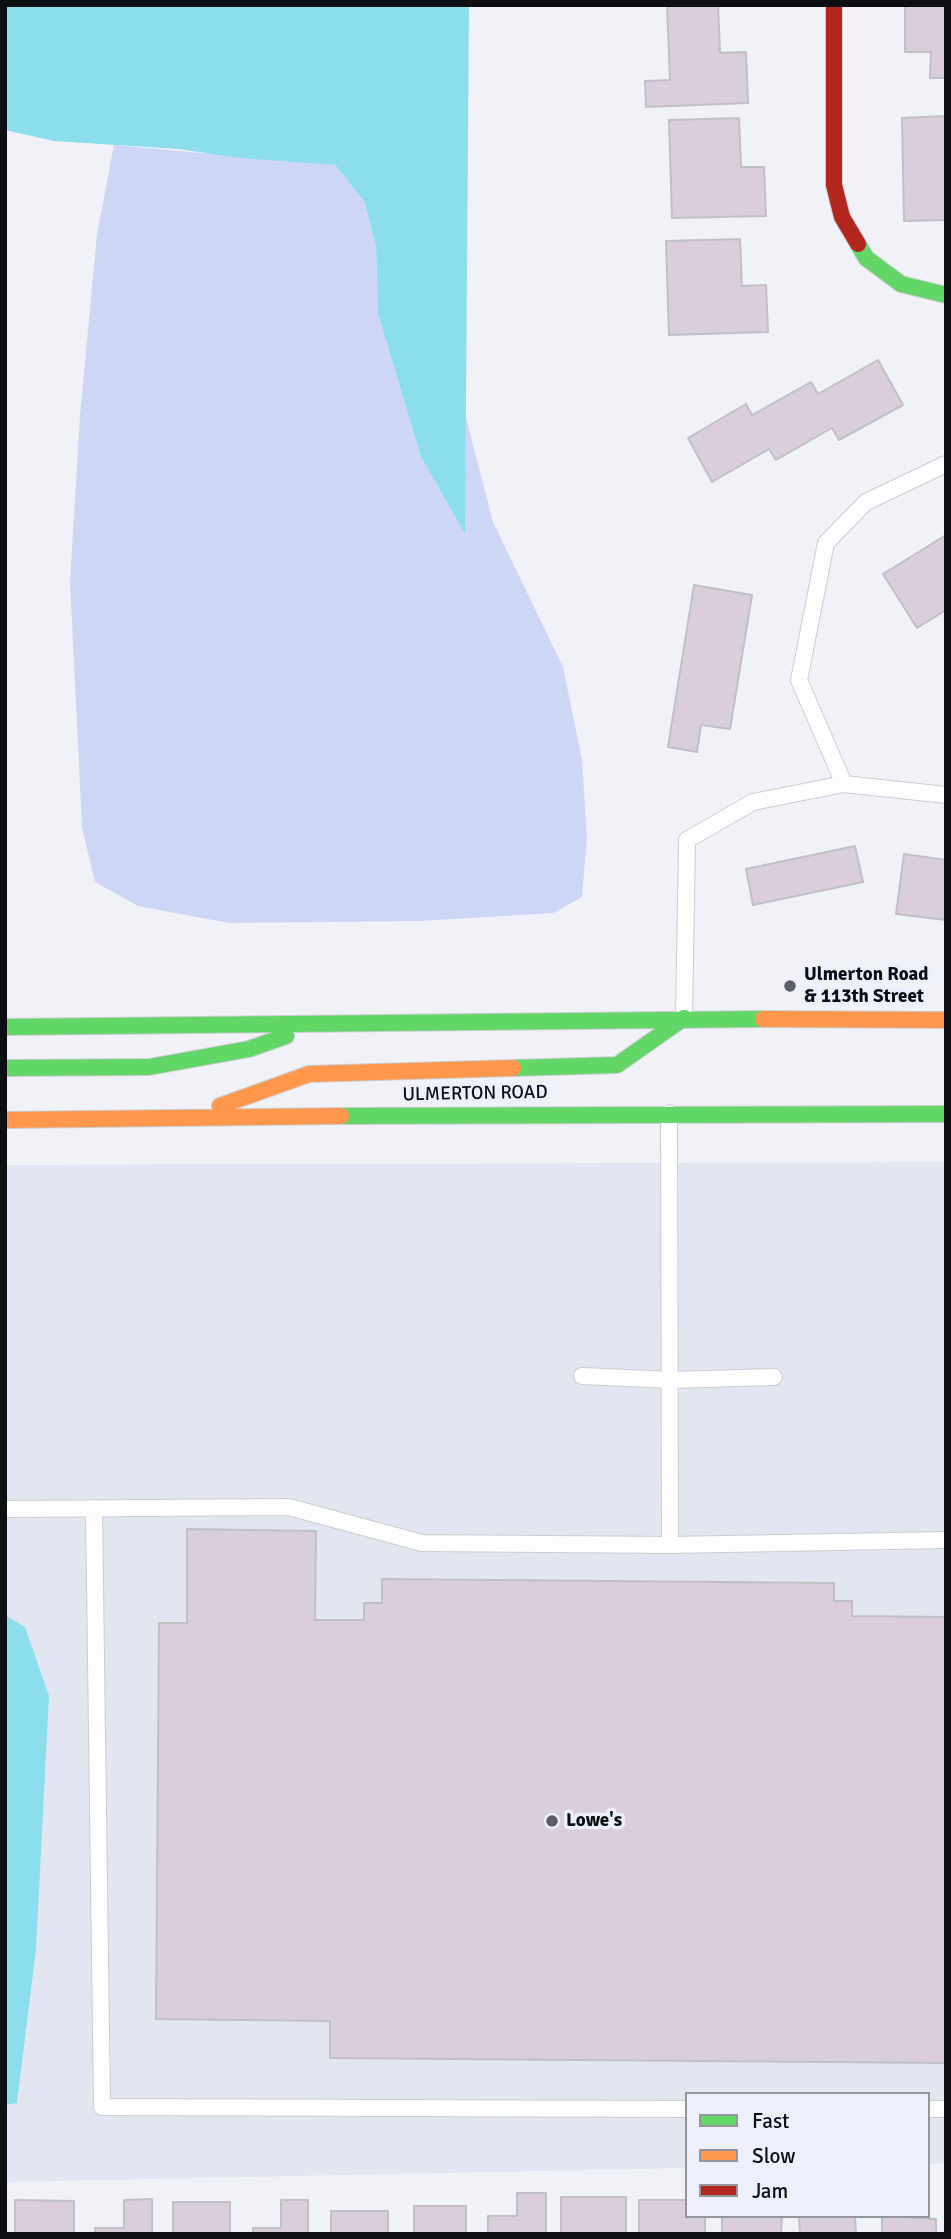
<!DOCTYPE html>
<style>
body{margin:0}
#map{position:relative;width:951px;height:2239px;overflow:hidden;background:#f0f2f8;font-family:Signika,sans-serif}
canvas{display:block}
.frame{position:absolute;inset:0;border:7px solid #0e0f13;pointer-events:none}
.legend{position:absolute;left:685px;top:2092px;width:245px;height:126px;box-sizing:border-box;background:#edf0fb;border:2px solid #94969e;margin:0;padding:9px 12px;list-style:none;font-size:21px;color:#0e0f13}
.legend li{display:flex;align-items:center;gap:14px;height:35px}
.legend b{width:35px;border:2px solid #94969e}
</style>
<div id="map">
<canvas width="951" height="2239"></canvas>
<div class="frame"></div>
<ul class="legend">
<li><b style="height:9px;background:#63d668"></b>Fast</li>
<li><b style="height:9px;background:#ff974d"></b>Slow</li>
<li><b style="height:9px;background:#b3261e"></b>Jam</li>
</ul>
</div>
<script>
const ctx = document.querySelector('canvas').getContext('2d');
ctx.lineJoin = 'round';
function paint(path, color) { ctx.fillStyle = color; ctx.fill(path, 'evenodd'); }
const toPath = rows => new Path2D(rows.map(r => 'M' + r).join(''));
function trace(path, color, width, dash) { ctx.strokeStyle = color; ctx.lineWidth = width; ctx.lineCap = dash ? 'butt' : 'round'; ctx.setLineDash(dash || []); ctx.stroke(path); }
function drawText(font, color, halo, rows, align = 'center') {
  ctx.font = font + ' Signika,sans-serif'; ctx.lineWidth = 7; ctx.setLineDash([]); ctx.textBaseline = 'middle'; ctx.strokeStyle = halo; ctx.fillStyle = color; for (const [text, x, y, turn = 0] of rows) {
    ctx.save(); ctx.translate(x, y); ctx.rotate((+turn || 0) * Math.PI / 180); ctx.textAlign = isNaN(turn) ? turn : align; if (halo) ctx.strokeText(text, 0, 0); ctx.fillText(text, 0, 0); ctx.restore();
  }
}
paint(toPath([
 [946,1162,946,2163,928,2164,928,2094,687,2094,687,2168,5,2182,5,2105,17,2103,25,1627,5,1615,5,1165]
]), '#e2e6f1');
paint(toPath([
 [114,145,335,165,364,201,376,246,378,314,421,457,464,532,466,418,493,522,563,667,582,760,587,837,582,897,553,913,421,921,229,923,138,906,95,882,82,827,70,581,80,416,97,234]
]), '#ced6f5');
paint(toPath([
 [5,5,469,5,465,534,421,457,378,314,376,246,364,201,335,165,239,158,178,149,54,141,5,130],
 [5,1615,25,1627,49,1696,36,1949,17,2103,5,2105]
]), '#8cdeec');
const building = toPath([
 [667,5,718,5,720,53,746,52,748,103,646,107,645,81,670,80,667,5],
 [905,5,946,5,946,78,930,78,931,52,905,52,905,5],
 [946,116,946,220,904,221,902,118,946,116],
 [739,118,741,167,764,167,766,216,672,218,669,120,739,118],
 [740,239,742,286,766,285,768,332,669,335,666,241,740,239],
 [878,360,903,405,839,440,832,428,776,460,769,449,712,482,688,438,746,404,752,415,811,382,818,394,878,360],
 [946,535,946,610,917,628,883,574,946,535],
 [694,585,752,595,730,729,701,725,697,752,668,747,694,585],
 [855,846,863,882,753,905,746,869,855,846],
 [904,854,946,860,946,920,896,914,904,854],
 [187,1529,316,1531,315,1620,364,1620,364,1603,382,1603,382,1579,834,1583,834,1601,852,1601,852,1616,946,1617,946,2063,330,2058,330,2021,156,2019,159,1623,187,1623,187,1529],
 [517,2193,546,2193,546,2234,488,2234,488,2216,517,2216,517,2193],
 [561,2197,626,2197,626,2234,561,2234,561,2197],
 [152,2199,152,2234,95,2234,95,2228,124,2228,124,2200,152,2199],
 [15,2200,74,2201,74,2234,15,2234,15,2200],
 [281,2200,308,2200,308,2234,253,2234,253,2228,281,2228,281,2200],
 [639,2200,687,2200,687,2216,705,2216,705,2234,639,2234,639,2200],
 [173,2202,230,2202,230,2234,173,2234,173,2202],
 [414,2206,466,2206,466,2234,414,2234,414,2206],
 [331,2211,388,2211,388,2234,331,2234,331,2211],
 [722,2216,782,2216,781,2234,722,2234,722,2216],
 [799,2216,855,2216,856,2234,800,2234,799,2216],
 [882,2216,936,2219,936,2234,882,2234,882,2216]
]);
paint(building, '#dacedc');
trace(building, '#c1c0c5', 2);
const lane = toPath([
 [844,784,799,680,826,543,866,502,946,464],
 [684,1018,687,840,753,802,844,784,946,795],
 [669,1113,670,1545],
 [582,1376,671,1380,774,1377],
 [94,1508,102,2107,687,2109],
 [5,1509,289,1507,422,1543,670,1545,946,1540],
 [928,2109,946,2109]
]);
const fast = toPath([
 [858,244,866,258,901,284,946,295],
 [5,1027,763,1019],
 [5,1068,149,1067,249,1049,286,1036],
 [513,1068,617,1065,684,1018],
 [341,1116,946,1114]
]);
const slow = toPath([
 [763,1019,946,1020],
 [220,1106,309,1074,513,1068],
 [5,1120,341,1116]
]);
const jam = toPath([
 [834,5,834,185,842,217,858,244]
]);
trace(lane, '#cbcdd1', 18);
trace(fast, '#cbcdd1', 18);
trace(slow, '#cbcdd1', 18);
trace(jam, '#cbcdd1', 18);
trace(lane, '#fdfdfe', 16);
trace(fast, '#63d668', 16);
trace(slow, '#ff974d', 16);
trace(jam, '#b3261e', 16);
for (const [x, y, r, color] of [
 [790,986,7,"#5d5e63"],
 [552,1821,7,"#5d5e63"]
]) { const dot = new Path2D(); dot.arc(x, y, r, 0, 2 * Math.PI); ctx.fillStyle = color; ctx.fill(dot); trace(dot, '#edf0fb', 2.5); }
drawText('bold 19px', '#0e0f13', '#edf0fb', [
 ["Ulmerton Road",804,975],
 ["& 113th Street",804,997],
 ["Lowe's",566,1821]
], 'left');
drawText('19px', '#0e0f13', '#edf0fb', [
 ["ULMERTON ROAD",475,1094,-1]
]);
</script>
